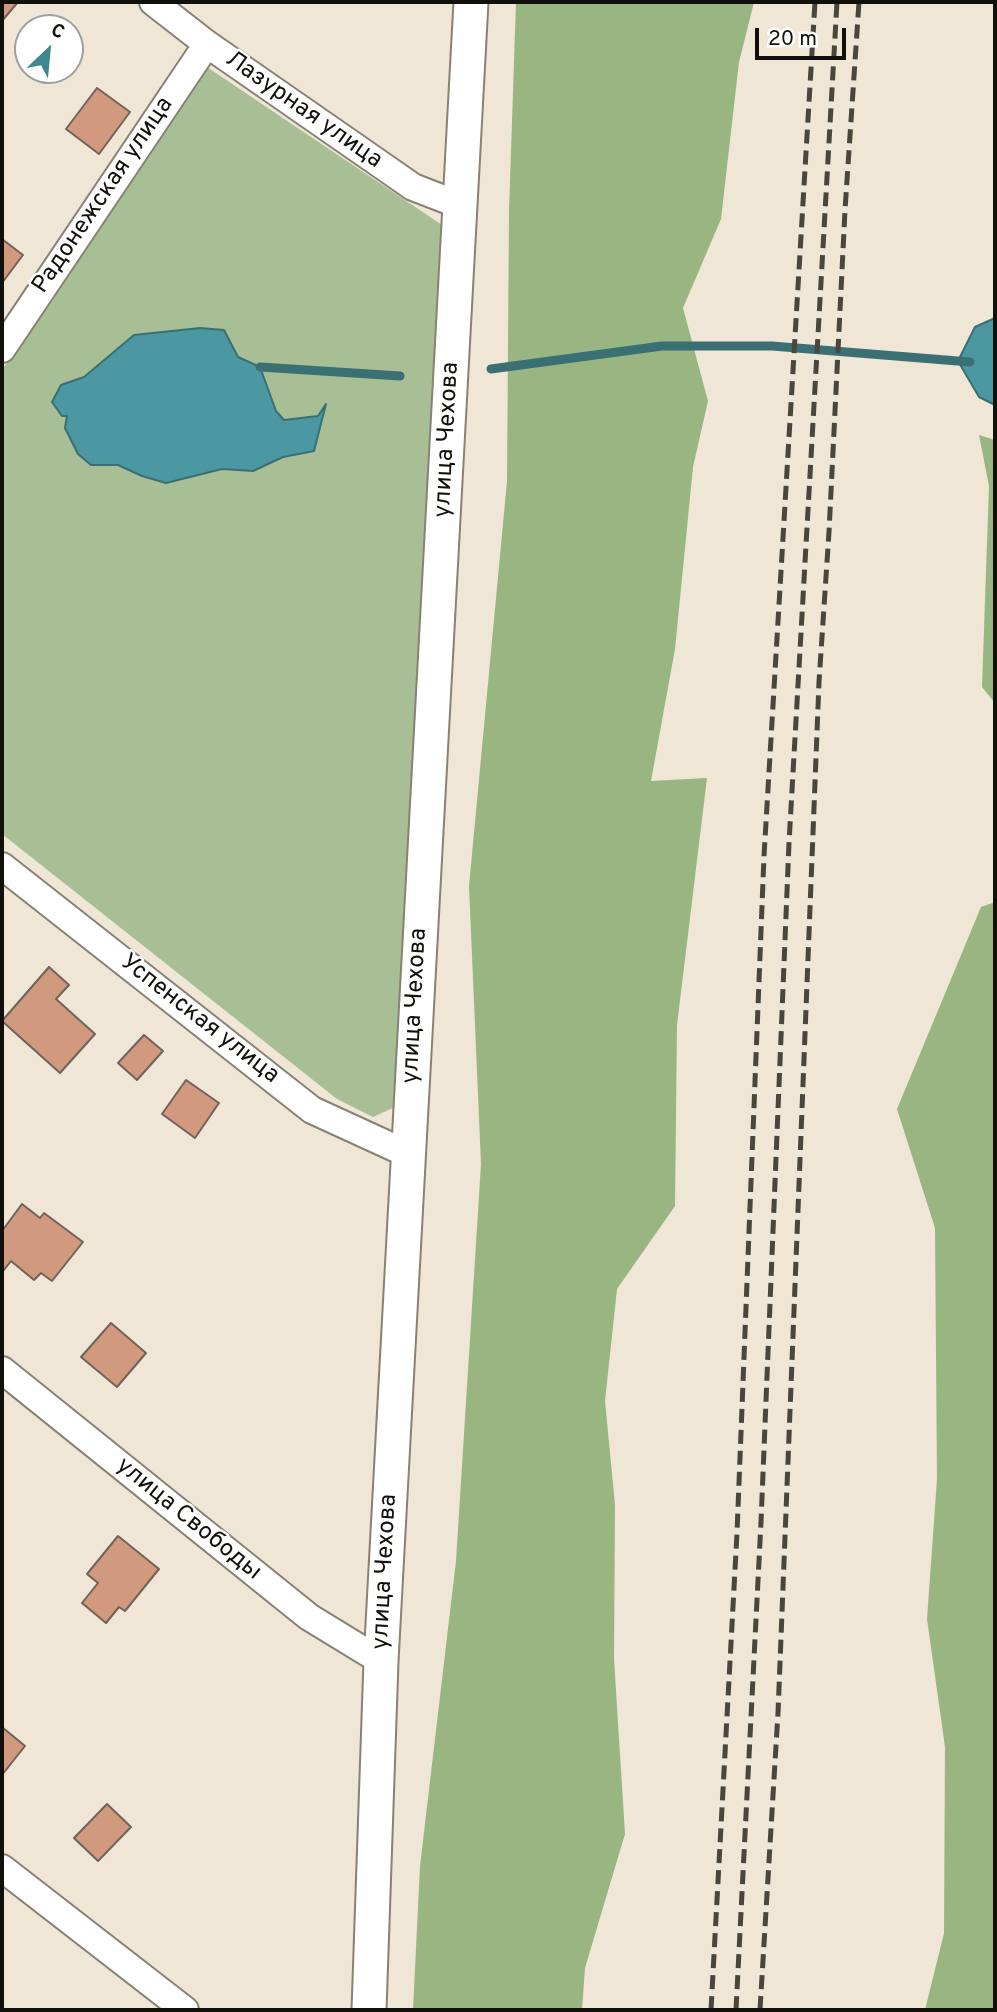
<!DOCTYPE html>
<meta charset="utf-8">
<style>
body{margin:0}
#map{position:relative;width:997px;height:2012px;overflow:hidden;background:#efe6d6;font-family:Overpass,sans-serif}
canvas{display:block}
.frame{position:absolute;inset:0;border:4px solid #12100a;pointer-events:none}
.north{position:absolute;left:14px;top:14px;width:70px;height:70px;box-sizing:border-box;background:#fff;border:2px solid #a09f9d;border-radius:50%;rotate:26deg;font-size:19px;font-weight:700;line-height:28px;text-align:center;color:#12100a}
.north::after{content:'';display:block;margin:auto;width:24px;height:32px;background:#408790;clip-path:polygon(50% 0,100% 100%,50% 72%,0 100%)}
.scale{position:absolute;left:755px;top:28px;width:91px;height:32px;box-sizing:border-box;border:4px solid #12100a;border-top:0;padding-left:9px;font-size:21px;line-height:24px;white-space:nowrap;color:#12100a;-webkit-text-stroke:5px #fff;paint-order:stroke}
</style>
<div id="map">
<canvas width="997" height="2012"></canvas>
<div class="frame"></div>
<div class="north">С</div>
<div class="scale">20 m</div>
</div>
<script>
const ctx = document.querySelector('canvas').getContext('2d');
ctx.lineJoin = 'round';
function paint(path, color) { ctx.fillStyle = color; ctx.fill(path, 'evenodd'); }
const toPath = rows => new Path2D(rows.map(r => 'M' + r).join(''));
function trace(path, color, width, dash) { ctx.strokeStyle = color; ctx.lineWidth = width; ctx.lineCap = dash ? 'butt' : 'round'; ctx.setLineDash(dash || []); ctx.stroke(path); }
function drawText(font, color, halo, rows, align = 'center') {
  ctx.font = font + ' Overpass,sans-serif'; ctx.lineWidth = 5; ctx.setLineDash([]); ctx.textBaseline = 'middle'; ctx.strokeStyle = halo; ctx.fillStyle = color; for (const [text, x, y, turn = 0] of rows) {
    ctx.save(); ctx.translate(x, y); ctx.rotate((+turn || 0) * Math.PI / 180); ctx.textAlign = isNaN(turn) ? turn : align; if (halo) ctx.strokeText(text, 0, 0); ctx.fillText(text, 0, 0); ctx.restore();
  }
}
paint(toPath([
 [207,67,448,229,395,1107,373,1117,337,1099,2,834,2,370],
 [200,328,224,330,238,357,260,367,276,411,284,420,318,416,325,406,313,451,283,457,253,471,222,469,166,483,142,476,118,465,91,465,67,415,61,385,84,377,134,335]
]), '#a8bf95');
paint(toPath([
 [516,2,754,2,739,62,721,219,683,308,708,401,693,467,675,649,651,781,707,778,677,1025,675,1206,617,1289,605,1401,615,1505,614,1659,625,1834,585,1968,582,2010,413,2010,420,1866,456,1561,481,1164,469,886,507,481,509,211],
 [979,435,995,440,995,703,982,687,989,486],
 [995,902,995,2010,925,2010,944,1933,945,1747,927,1619,937,1479,935,1228,897,1109,981,907]
]), '#99b582');
const water = toPath([
 [995,318,995,405,979,397,958,361,975,327,995,318],
 [200,328,224,330,238,357,260,367,276,411,284,420,318,416,326,404,314,451,283,457,253,471,222,469,166,483,142,476,118,465,91,465,78,454,65,428,67,416,62,416,52,402,61,385,84,377,134,335,200,328]
]);
paint(water, '#4b98a2');
trace(water, '#3a6f74', 2);
trace(toPath([
 [260,367,400,376],
 [491,369,662,346,772,346,970,362]
]), '#3a6f74', 9);
const building = toPath([
 [2,2,18,2,2,21,2,2],
 [97,88,130,112,99,154,66,129,97,88],
 [2,239,23,255,2,283,2,239],
 [49,967,69,985,56,999,95,1034,60,1073,2,1021,49,967],
 [144,1035,163,1051,137,1080,118,1063,144,1035],
 [186,1080,219,1103,195,1138,162,1114,186,1080],
 [22,1204,40,1218,44,1213,83,1242,52,1281,41,1273,34,1280,11,1261,4,1270,2,1268,2,1231,22,1204],
 [111,1323,146,1353,117,1387,81,1357,111,1323],
 [118,1536,159,1569,125,1611,119,1607,106,1623,82,1603,98,1583,87,1574,118,1536],
 [2,1727,25,1746,2,1775,2,1727],
 [107,1804,131,1827,98,1861,74,1838,107,1804]
]);
paint(building, '#d1997e');
trace(building, '#71625a', 2);
const minor = toPath([
 [153,2,207,44,413,187,462,206],
 [2,349,207,44],
 [2,866,312,1110,408,1154],
 [2,1370,309,1617,381,1661],
 [2,1868,185,2010]
]);
const tertiary = toPath([
 [369,2010,381,1661,471,2]
]);
trace(minor, '#898173', 30);
trace(tertiary, '#898173', 37);
trace(minor, '#fff', 26);
trace(tertiary, '#fff', 33);
trace(toPath([
 [711,2010,737,1533,764,856,815,2],
 [736,2010,761,1522,789,843,837,2],
 [760,2010,778,1713,819,682,829,532,845,210,859,2]
]), '#49463d', 5, [14, 7]);
drawText('24px', '#12100a', '#fff', [
 ["Лазурная улица",303,111,35],
 ["Радонежская улица",104,196,-56],
 ["улица Чехова",448,440,-87],
 ["улица Чехова",416,1006,-87],
 ["Успенская улица",199,1020,38],
 ["улица Свободы",188,1520,39],
 ["улица Чехова",386,1572,-87]
]);
</script>
